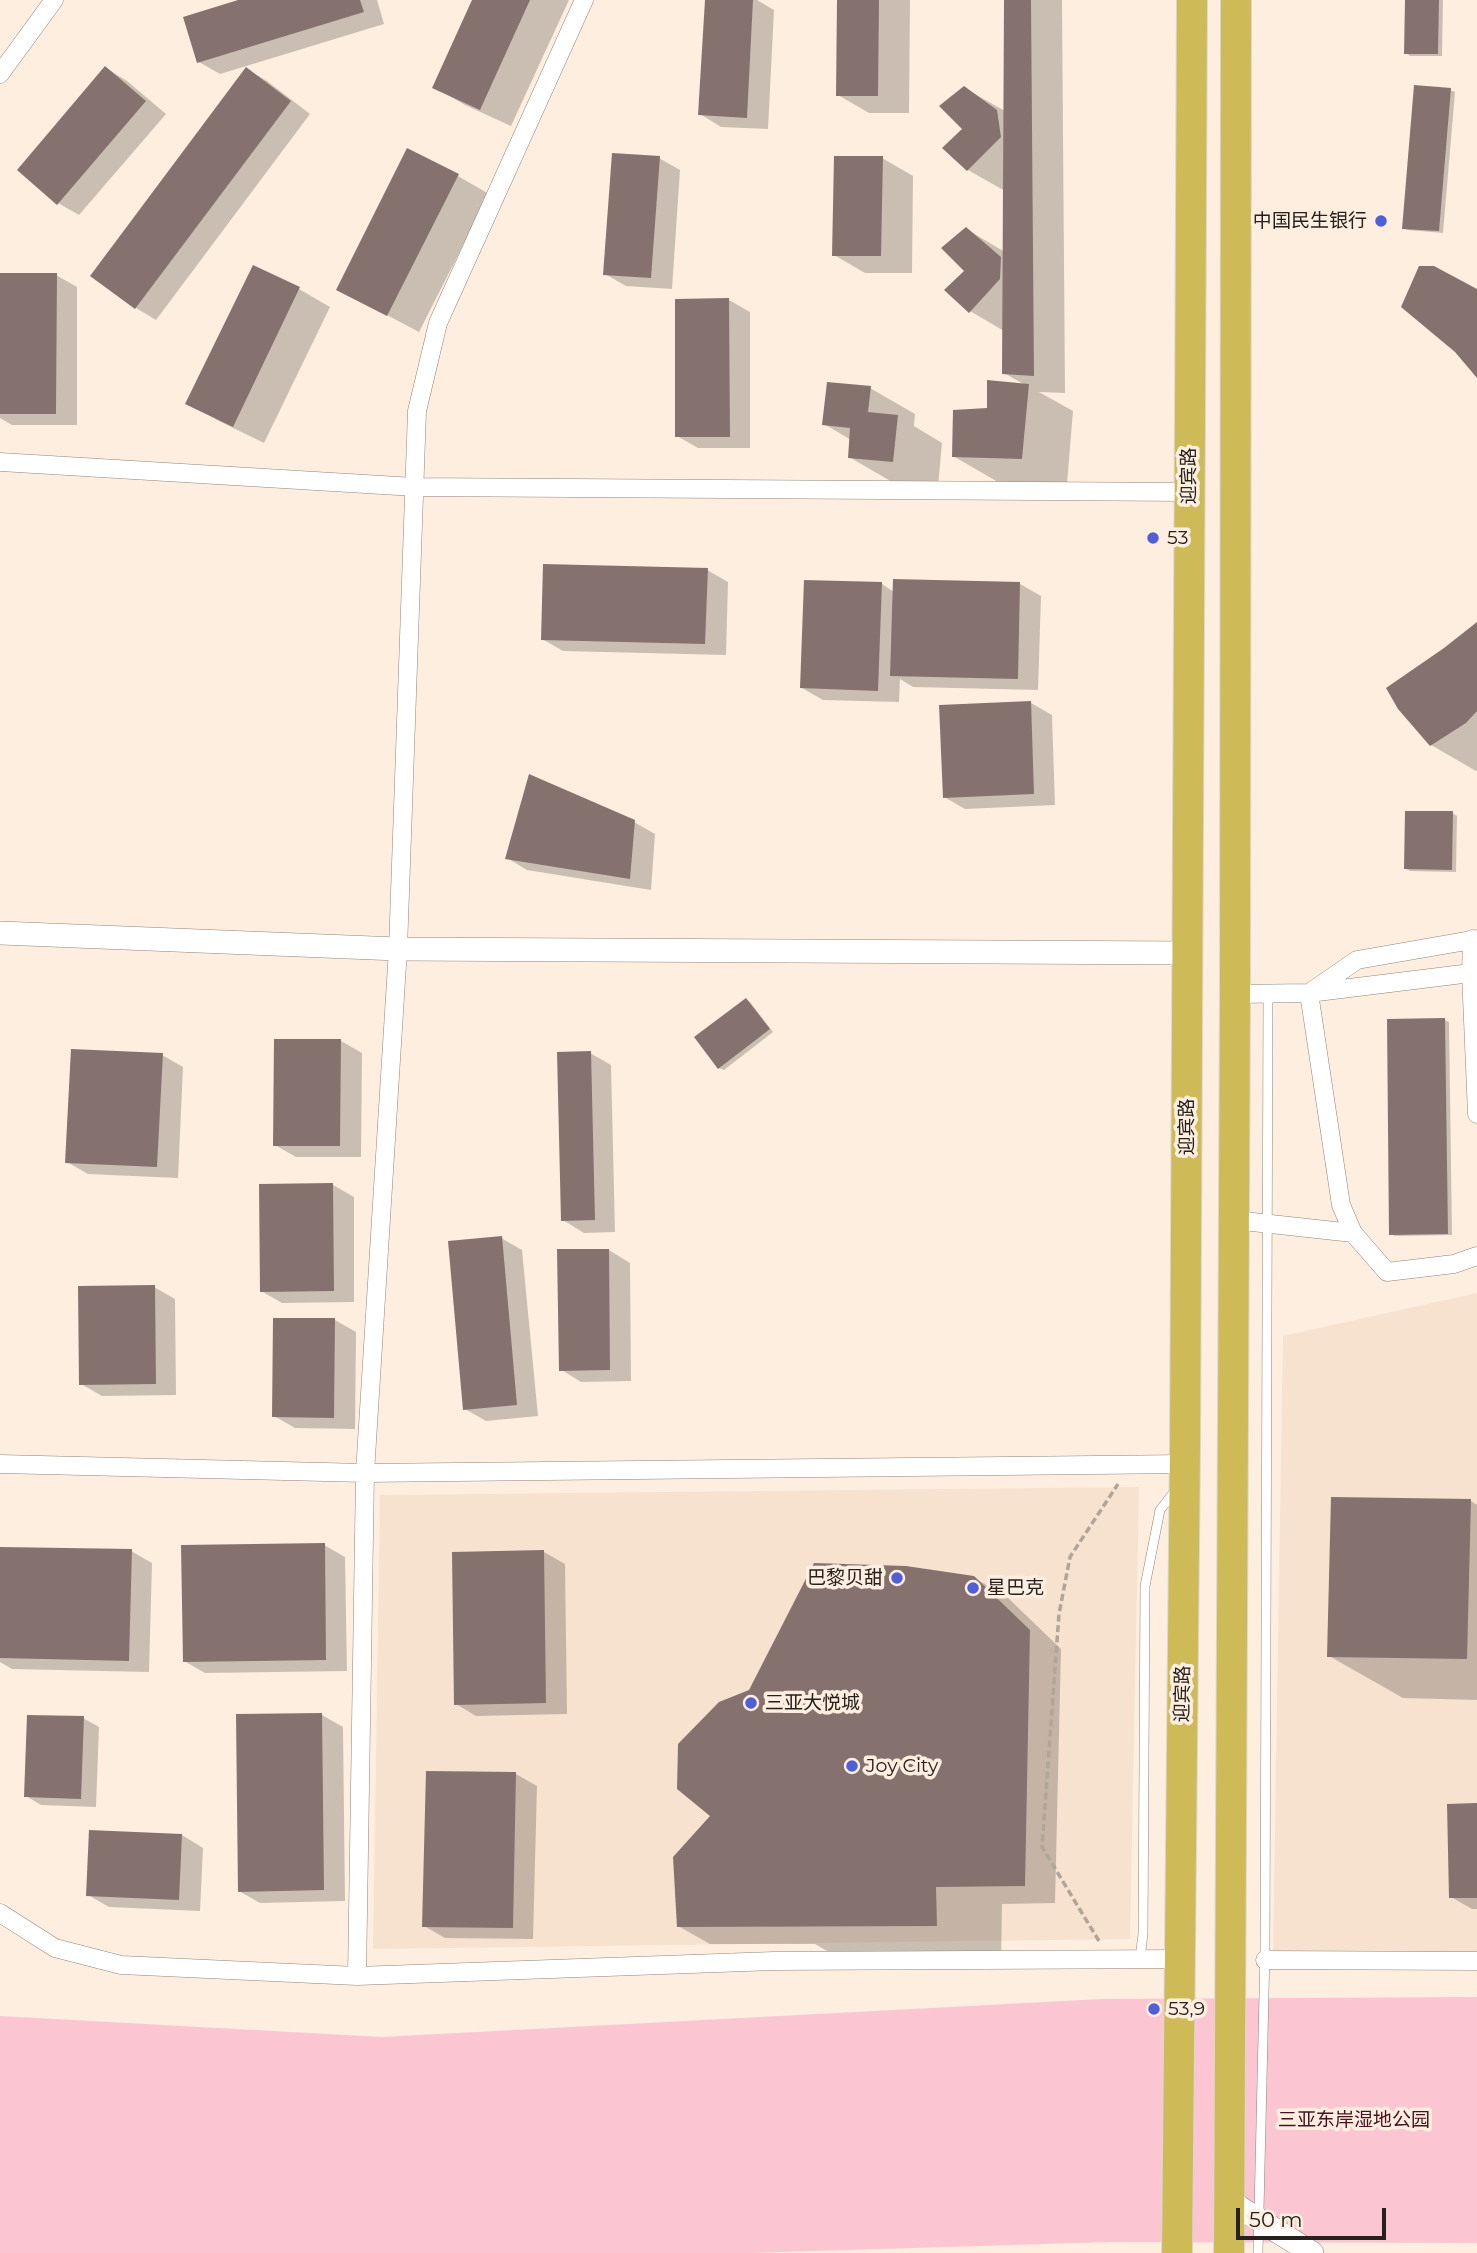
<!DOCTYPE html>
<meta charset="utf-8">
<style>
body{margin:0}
#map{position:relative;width:1477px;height:2253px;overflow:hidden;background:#fdeee0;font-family:Montserrat,sans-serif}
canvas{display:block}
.scale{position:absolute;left:1236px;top:2208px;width:150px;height:32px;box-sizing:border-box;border:4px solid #26211c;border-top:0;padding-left:9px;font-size:21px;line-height:24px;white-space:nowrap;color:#26211c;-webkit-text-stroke:5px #fdeee0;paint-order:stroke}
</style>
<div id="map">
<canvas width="1477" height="2253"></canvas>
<div class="scale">50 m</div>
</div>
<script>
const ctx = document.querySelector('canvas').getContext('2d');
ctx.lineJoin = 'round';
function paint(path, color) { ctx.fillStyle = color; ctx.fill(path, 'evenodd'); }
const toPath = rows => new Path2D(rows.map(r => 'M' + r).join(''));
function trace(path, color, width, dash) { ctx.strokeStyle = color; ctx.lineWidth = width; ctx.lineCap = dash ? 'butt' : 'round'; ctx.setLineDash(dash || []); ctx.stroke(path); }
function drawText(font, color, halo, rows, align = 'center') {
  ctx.font = font + ' Montserrat,"Noto Sans SC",sans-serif'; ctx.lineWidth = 7; ctx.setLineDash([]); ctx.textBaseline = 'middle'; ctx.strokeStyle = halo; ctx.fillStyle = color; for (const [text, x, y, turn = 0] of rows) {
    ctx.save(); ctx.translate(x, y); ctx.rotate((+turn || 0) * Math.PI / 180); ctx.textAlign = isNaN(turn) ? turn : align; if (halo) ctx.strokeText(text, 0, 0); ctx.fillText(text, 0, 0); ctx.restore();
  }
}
paint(toPath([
 [1477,1293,1477,1953,1273,1951,1283,1336],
 [1139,1487,1130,1939,373,1949,380,1495]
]), '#f7e2cf');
paint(toPath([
 [1477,1997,1477,2243,1110,2242,750,2253,0,2253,0,2016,382,2037,1102,1999]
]), '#fbc6d1');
paint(toPath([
 [244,0,377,0,384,24,220,74,199,62],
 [474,0,569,0,511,126,465,105,434,87],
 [706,0,757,0,774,10,768,129,721,127,700,114],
 [839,0,910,0,909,113,869,113,838,95],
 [1006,0,1062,0,1065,393,1039,392,1073,411,1067,484,998,482,953,456,989,410,1025,385,1004,373,1004,331,970,311,966,271,966,229,1005,252,1005,191,968,170,964,129,964,88,1005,111],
 [1407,0,1443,0,1442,56,1410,56,1406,53],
 [106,68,127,81,166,114,79,215,58,203],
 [246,69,267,81,310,114,156,320,136,308],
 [1450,90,1455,92,1443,233,1408,230,1404,228],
 [659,158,680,170,672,289,626,286,605,274],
 [882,158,913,176,912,273,865,273,834,255],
 [458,176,489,194,419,332,338,289],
 [0,275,56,275,77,287,77,425,12,425,0,418],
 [299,289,330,307,264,443,219,421,188,403],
 [729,300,750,312,750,448,698,448,677,436,677,301],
 [870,388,915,414,914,426,942,443,938,487,894,483,849,457,851,440,824,424],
 [707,570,728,582,726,655,563,651,542,639],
 [882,584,894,592,1020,584,1041,596,1038,690,913,687,900,679,899,702,823,700,802,688],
 [1477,624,1477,770,1476,771,1431,745],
 [1031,703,1052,715,1055,805,965,809,944,797],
 [1452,813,1457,816,1456,872,1410,871,1405,868],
 [634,822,655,834,651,890,527,870,507,858],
 [746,1000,750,1002,773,1032,724,1070,719,1068],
 [1445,1020,1449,1022,1452,1235,1395,1236,1391,1234],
 [341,1041,362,1053,361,1157,296,1157,275,1145],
 [590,1053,611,1065,615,1232,584,1233,563,1220],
 [162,1055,183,1067,178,1178,88,1174,67,1162],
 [333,1185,354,1197,354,1302,282,1303,261,1291],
 [501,1238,522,1250,538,1416,486,1421,465,1409],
 [609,1250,630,1263,631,1381,581,1382,560,1369],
 [154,1287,175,1299,176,1395,102,1396,81,1384],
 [335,1320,356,1332,355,1429,295,1428,274,1416],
 [1471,1501,1477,1505,1477,1700,1403,1698,1329,1656],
 [324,1545,345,1557,347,1671,205,1673,184,1661],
 [0,1548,131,1551,152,1563,149,1672,12,1669,0,1662],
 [544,1552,565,1564,567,1714,476,1716,456,1704],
 [974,1578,1006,1596,1061,1649,1055,1903,1002,1904,1001,1963,846,1962,815,1944,710,1944,678,1926,750,1692],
 [322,1715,343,1727,345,1901,260,1903,239,1891],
 [83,1718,99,1727,96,1807,41,1805,26,1796],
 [516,1774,537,1786,533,1939,445,1938,424,1926],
 [1477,1805,1477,1909,1472,1909,1451,1897],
 [182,1835,203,1848,200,1911,109,1907,88,1895]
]), '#0003');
paint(toPath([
 [238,0,360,0,364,12,197,63,183,17],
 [472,0,530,0,480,110,432,88],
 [705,0,753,0,747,118,698,115],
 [837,0,879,0,878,96,836,96],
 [1004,0,1031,0,1034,376,1002,374],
 [1405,0,1439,0,1438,54,1404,54],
 [105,66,146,101,57,205,17,170],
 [246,67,291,101,135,309,90,276],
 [1414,85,1451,88,1439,231,1402,229],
 [964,86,997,110,1001,137,967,171,942,148,962,129,939,106],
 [407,148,459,174,387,316,336,290],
 [612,153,660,156,651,278,603,275],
 [834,156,883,156,881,256,832,256],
 [966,227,1001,257,1000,279,969,313,944,290,964,271,941,248],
 [253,265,300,287,233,427,185,404],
 [1419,266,1434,266,1477,289,1477,378,1455,352,1401,307],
 [0,273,57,273,56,414,0,414],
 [729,298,730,437,675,437,675,299],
 [987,380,1029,384,1022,459,952,457,953,410,987,408],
 [827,382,871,386,868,412,898,415,893,462,848,458,850,428,822,425],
 [543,564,708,568,705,644,541,640],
 [893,579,1020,582,1018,679,890,676],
 [804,580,882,582,878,691,800,688],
 [1477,622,1477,711,1466,723,1430,746,1398,709,1386,688,1444,648],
 [1031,701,1034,794,943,798,939,705],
 [529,774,635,820,630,879,505,859],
 [1405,811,1453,811,1452,870,1404,869],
 [746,998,770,1029,718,1069,694,1037],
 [1445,1018,1448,1234,1389,1235,1387,1019],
 [274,1039,341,1039,340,1146,273,1146],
 [71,1049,163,1053,157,1167,65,1163],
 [591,1051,595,1220,561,1221,557,1052],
 [333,1183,334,1291,260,1292,259,1184],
 [502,1236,517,1405,463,1410,448,1241],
 [557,1249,609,1249,610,1370,559,1371],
 [155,1285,156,1384,79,1385,78,1286],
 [273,1318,335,1318,334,1418,272,1417],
 [1331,1497,1471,1499,1467,1659,1327,1657],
 [325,1543,326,1660,183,1662,181,1545],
 [0,1547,132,1549,129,1661,0,1658],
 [544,1550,546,1703,454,1705,452,1552],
 [814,1563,906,1566,974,1576,1030,1630,1025,1886,936,1887,937,1926,677,1927,673,1857,710,1816,677,1789,678,1744,719,1702,749,1690],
 [322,1713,324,1890,238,1892,236,1714],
 [27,1715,84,1716,81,1799,24,1797],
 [426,1771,516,1772,513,1928,422,1927],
 [1477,1803,1477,1898,1449,1898,1447,1804],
 [89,1830,182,1834,179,1900,86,1896]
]), '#85726e');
const service = toPath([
 [1140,1958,1143,1934,1145,1586,1160,1510,1175,1491],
 [1258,2253,1265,1951,1268,994]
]);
const minor = toPath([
 [0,74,54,0],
 [0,462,415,487,1189,492],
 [1471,973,1472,939],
 [1312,991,1357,960,1477,939],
 [1309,993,1471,973,1477,1114],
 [1235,994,1309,993,1341,1205,1353,1233,1387,1272,1454,1264,1477,1256],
 [1234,1220,1353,1233],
 [0,1464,365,1473,1185,1464],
 [0,1913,55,1948,121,1965,357,1976,774,1961,1181,1959],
 [1265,1960,1477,1961],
 [357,1976,365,1473,398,949,417,411,438,323,584,0]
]);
const tertiary = toPath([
 [0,933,398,949,1187,953],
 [1229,2201,1312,2253]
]);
const trunk = toPath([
 [1177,2253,1185,1443,1192,0],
 [1229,2253,1235,994,1236,0]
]);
trace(service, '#918478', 10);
trace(minor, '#918478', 19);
trace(tertiary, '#918478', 24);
trace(trunk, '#d8d7d6', 32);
trace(toPath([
 [1099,1941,1042,1847,1059,1614,1070,1557,1118,1484]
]), '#b1a59a', 3.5, [7, 3.5]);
trace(service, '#fff', 9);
trace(minor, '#fff', 18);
trace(tertiary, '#fff', 23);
trace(trunk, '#cfba58', 30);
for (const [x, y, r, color] of [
 [1381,221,7,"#4f60d6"],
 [1153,538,7,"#4f60d6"],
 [897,1578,7,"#4f60d6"],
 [973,1588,7,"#4f60d6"],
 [751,1703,7,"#4f60d6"],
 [852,1766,7,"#4f60d6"],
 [1154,2009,7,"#4f60d6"]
]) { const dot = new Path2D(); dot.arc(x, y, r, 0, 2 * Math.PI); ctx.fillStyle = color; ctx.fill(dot); trace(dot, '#fdeee0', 2.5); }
drawText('19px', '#26211c', '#fdeee0', [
 ["中国民生银行",1367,221,"right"],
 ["53",1167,538],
 ["巴黎贝甜",883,1578,"right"],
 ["星巴克",987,1588],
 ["三亚大悦城",765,1703],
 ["Joy City",866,1766],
 ["53,9",1168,2009]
], 'left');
drawText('19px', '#26211c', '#fdeee0', [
 ["迎宾路",1189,476,-90],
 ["迎宾路",1187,1127,-90],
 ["迎宾路",1183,1694,-89]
]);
drawText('19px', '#4a1024', '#fdeee0', [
 ["三亚东岸湿地公园",1354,2120]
]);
</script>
